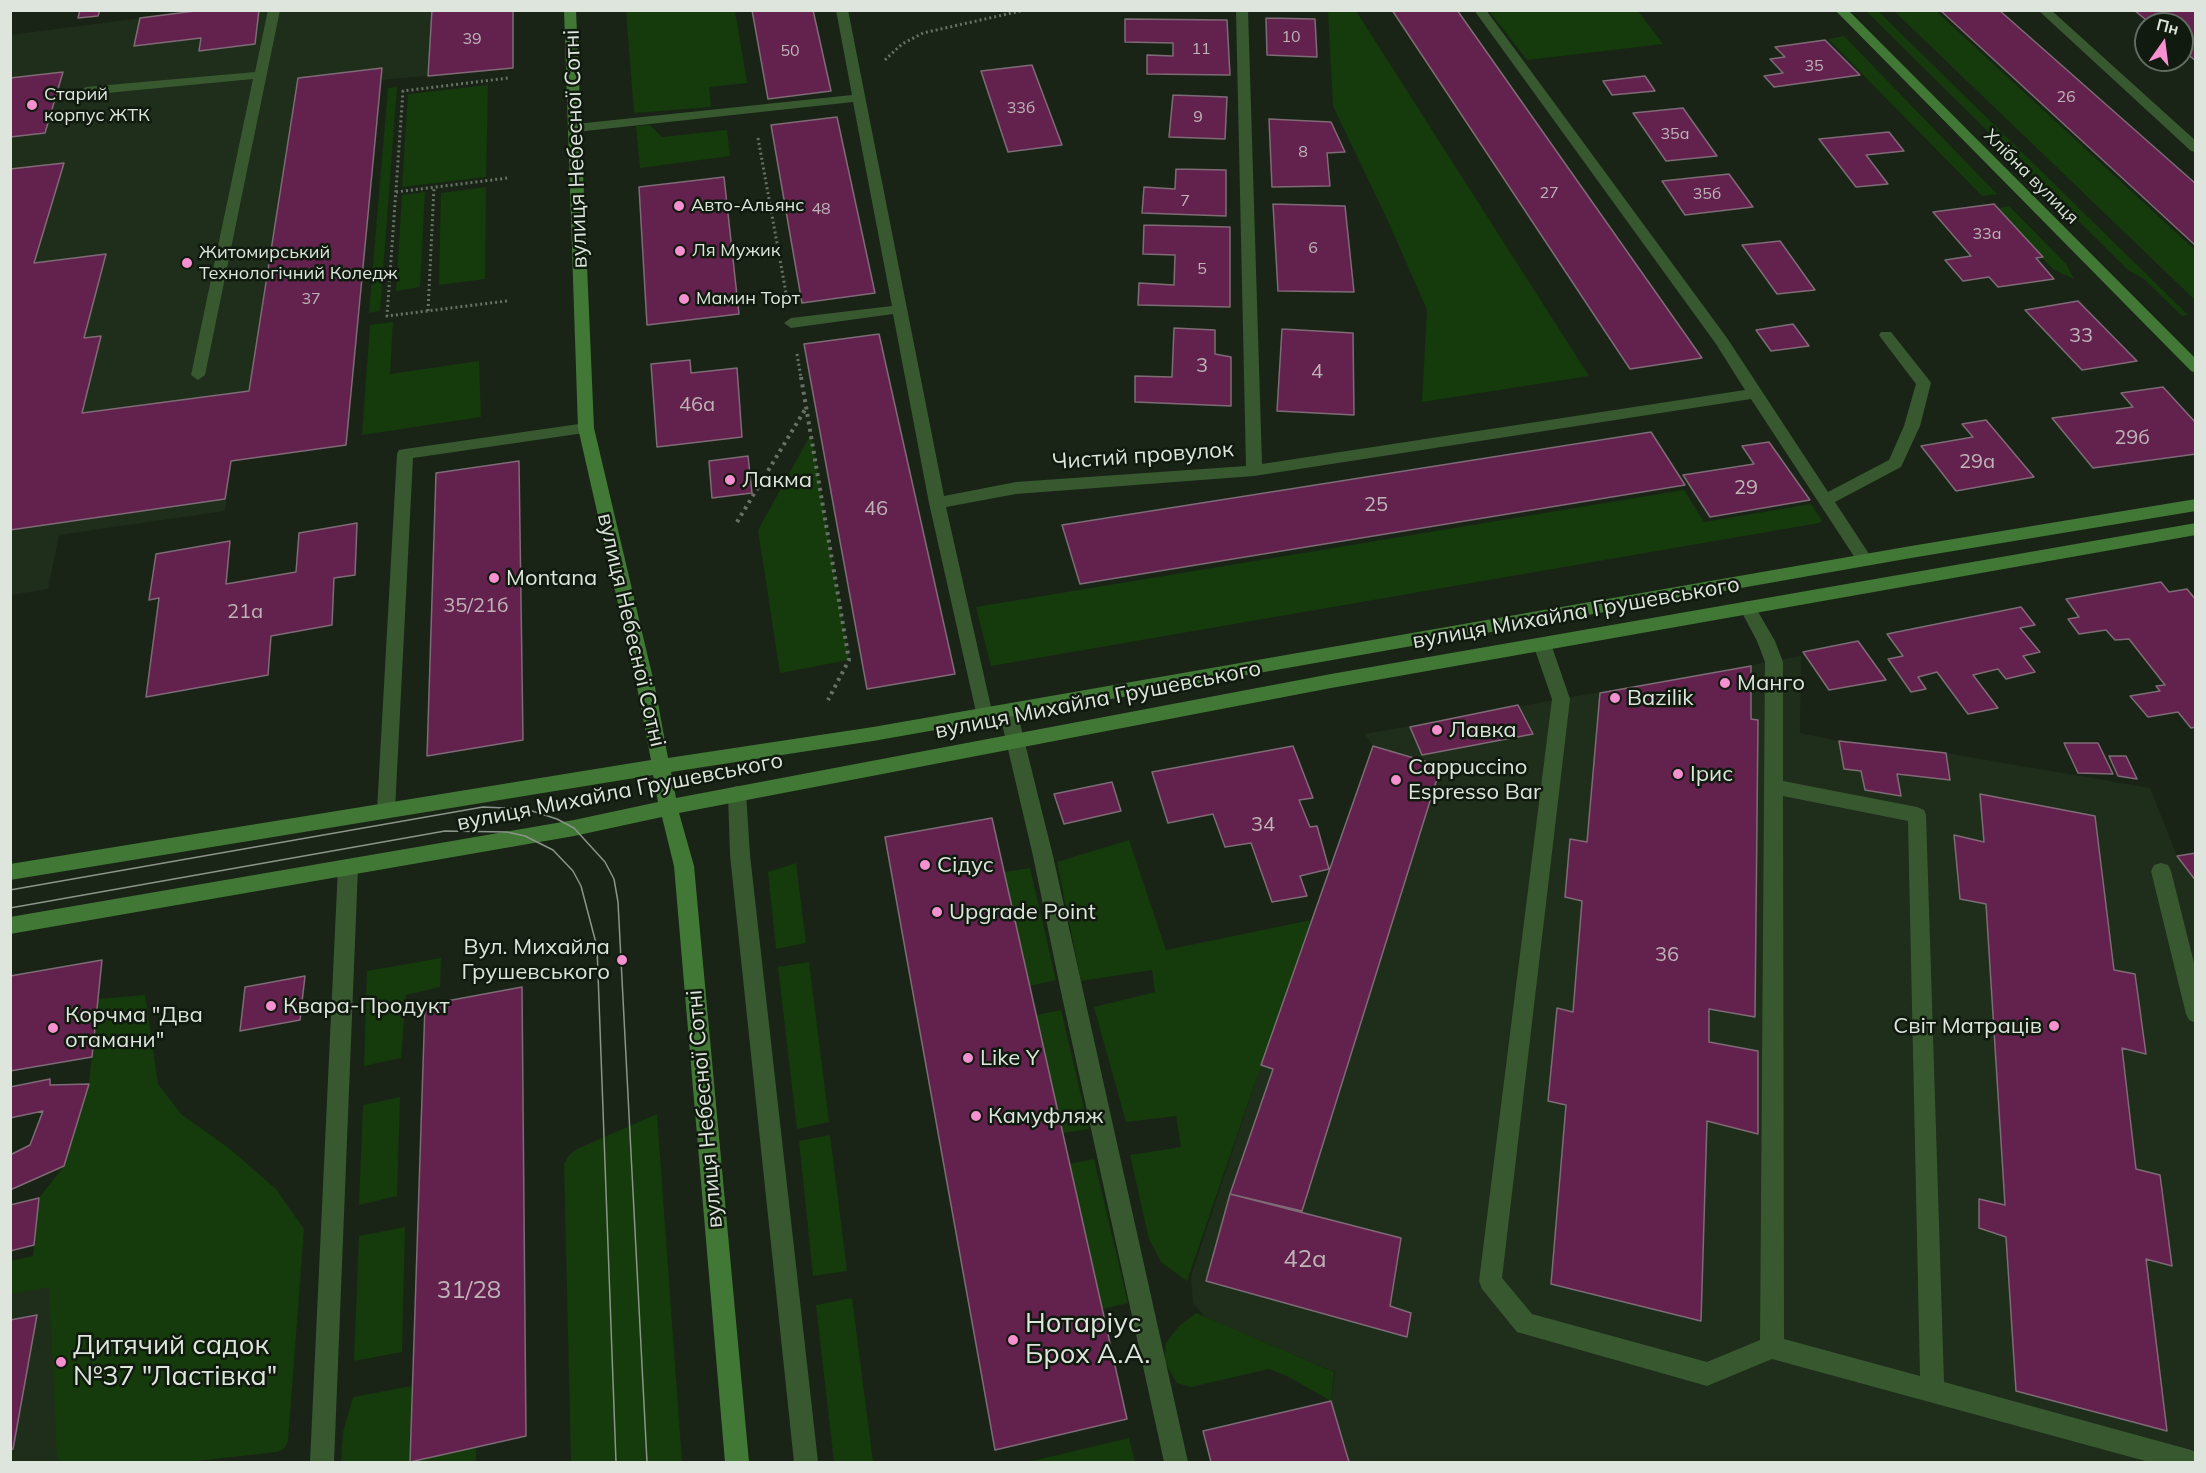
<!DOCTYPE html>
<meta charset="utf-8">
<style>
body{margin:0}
#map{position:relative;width:2206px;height:1473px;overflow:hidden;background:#192417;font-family:Mulish,sans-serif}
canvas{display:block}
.frame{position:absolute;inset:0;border:12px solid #dde5dc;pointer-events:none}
.north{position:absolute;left:2134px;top:12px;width:60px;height:60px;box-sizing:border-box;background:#101a0e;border:2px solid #626b60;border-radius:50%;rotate:14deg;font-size:16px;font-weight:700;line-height:24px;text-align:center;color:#dde5dc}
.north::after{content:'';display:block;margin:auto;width:21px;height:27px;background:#f690d0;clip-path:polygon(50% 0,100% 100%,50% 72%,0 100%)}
</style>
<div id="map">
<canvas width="2206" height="1473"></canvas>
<div class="frame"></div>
<div class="north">Пн</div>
</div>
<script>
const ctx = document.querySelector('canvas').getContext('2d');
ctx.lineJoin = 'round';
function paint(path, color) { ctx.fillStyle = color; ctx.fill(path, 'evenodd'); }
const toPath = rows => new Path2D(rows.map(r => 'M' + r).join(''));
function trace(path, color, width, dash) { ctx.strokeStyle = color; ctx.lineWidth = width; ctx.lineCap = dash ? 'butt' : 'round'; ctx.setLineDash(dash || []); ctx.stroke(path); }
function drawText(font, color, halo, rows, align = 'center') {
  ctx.font = font + ' Mulish,sans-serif'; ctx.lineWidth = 5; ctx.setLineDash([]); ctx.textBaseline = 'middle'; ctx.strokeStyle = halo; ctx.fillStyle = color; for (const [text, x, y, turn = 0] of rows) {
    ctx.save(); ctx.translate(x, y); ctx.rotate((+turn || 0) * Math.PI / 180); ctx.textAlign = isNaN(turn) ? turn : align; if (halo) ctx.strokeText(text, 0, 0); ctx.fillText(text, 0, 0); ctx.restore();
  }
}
paint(toPath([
 [203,10,513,11,513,68,381,80,346,445,232,461,225,511,59,535,48,589,11,595,10,35],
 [1801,656,1800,733,1839,741,1946,753,2150,788,2177,856,2195,853,2195,1462,1349,1462,1331,1401,1335,1372,1207,1319,1193,1303,1191,1276,1261,1065,1373,746,1365,734],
 [129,1238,96,1462,11,1462,11,1261]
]), '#1f2d1b');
paint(toPath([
 [626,11,735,11,747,83,709,87,711,107,634,113],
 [1328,11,1356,11,1589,376,1422,402,1427,310,1388,221,1333,106],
 [1489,11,1638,11,1663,44,1527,60],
 [1866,11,1878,11,2188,315,2182,316,2144,279,2128,270],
 [1894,11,1936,11,2195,250,2195,300],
 [1844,36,1997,194,1982,196,1828,39],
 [488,85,486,177,402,187,408,94],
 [397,87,380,311,369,313,388,88],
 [650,125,662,137,727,130,730,156,640,168,636,126],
 [486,187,485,279,439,285,441,193],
 [425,192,420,287,396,291,402,195],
 [2009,206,2066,264,2074,279,2054,270,1994,209],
 [393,322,390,374,479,361,481,417,362,435,370,325],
 [811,434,849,660,780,673,758,530],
 [1684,490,1704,522,1811,504,1822,521,1819,523,991,666,976,607],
 [1129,840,1166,950,1311,920,1187,1281,1161,1262,1149,1239,1130,1155,1181,1147,1176,1116,1126,1122,1094,1007,1155,992,1152,970,1081,981,1057,862],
 [796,863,806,943,776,949,768,872],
 [1030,868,1056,980,1029,986,1004,872],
 [441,958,440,987,406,995,401,1058,364,1066,367,971],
 [809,962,829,1122,797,1129,778,967],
 [145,995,158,1084,181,1114,230,1149,276,1189,304,1229,288,1441,285,1448,277,1452,188,1462,65,1462,57,1459,49,1287,11,1294,11,1261,33,1256,39,1198,64,1166,89,1084,97,999],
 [1061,1010,1089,1129,1062,1133,1036,1015],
 [400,1097,397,1196,359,1205,363,1105],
 [657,1114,682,1462,571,1462,564,1164,569,1155,577,1149],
 [830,1135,847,1271,813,1276,799,1141],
 [1094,1159,1128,1303,1102,1309,1069,1164],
 [405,1227,402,1352,354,1361,359,1236],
 [852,1298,873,1462,834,1462,816,1305],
 [1196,1313,1334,1372,1331,1401,1289,1377,1269,1369,1191,1387,1177,1383,1164,1361,1166,1343,1178,1327],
 [412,1386,410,1462,341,1462,343,1432,353,1397],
 [1129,1438,1135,1462,1028,1462],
 [476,1447,476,1462,412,1462]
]), '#153a0b');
const building = toPath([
 [80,10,100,10,98,16,78,18,80,10],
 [203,10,259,10,255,44,199,51,201,38,134,46,140,18,203,10],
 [432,10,513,10,513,68,428,76,432,10],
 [752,10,813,10,831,91,768,99,752,10],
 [1392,10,1457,10,1702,358,1630,369,1392,10],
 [1940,10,1999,10,2196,184,2196,246,1940,10],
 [2134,10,2196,10,2196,61,2182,50,2182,24,2151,24,2134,10],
 [1266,18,1315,19,1317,57,1267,55,1266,18],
 [1125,19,1227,20,1230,75,1147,74,1147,55,1173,56,1173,43,1125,42,1125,19],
 [1825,40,1860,75,1774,87,1764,76,1783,73,1770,59,1785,57,1775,47,1825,40],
 [1032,65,1062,145,1008,152,981,71,1032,65],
 [382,68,346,445,231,461,225,499,10,530,10,169,64,163,34,263,106,254,84,338,101,336,82,413,249,391,298,78,382,68],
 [63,72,45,133,10,137,10,78,63,72],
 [1645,76,1655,91,1612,95,1603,81,1645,76],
 [1173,95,1227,97,1225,139,1169,137,1173,95],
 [1683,108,1717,156,1666,161,1633,113,1683,108],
 [837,117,875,293,802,303,771,125,837,117],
 [1269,119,1331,122,1345,152,1327,153,1330,186,1272,187,1269,119],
 [1889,132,1904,151,1866,155,1888,184,1856,187,1819,139,1889,132],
 [1176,169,1226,170,1226,216,1142,213,1144,187,1175,189,1176,169],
 [1729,174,1753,207,1685,215,1662,181,1729,174],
 [724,177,739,314,647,325,639,187,724,177],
 [1273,204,1345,206,1354,292,1278,291,1273,204],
 [1994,204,2043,257,2036,258,2054,279,1998,287,1989,277,1963,281,1945,260,1971,256,1933,212,1994,204],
 [1144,225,1230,227,1230,307,1138,305,1139,283,1174,285,1175,255,1143,254,1144,225],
 [1780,241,1815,290,1777,294,1742,245,1780,241],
 [2078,301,2137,361,2082,370,2025,310,2078,301],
 [1793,324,1809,346,1771,351,1756,330,1793,324],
 [1174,328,1215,330,1215,354,1231,357,1231,406,1135,402,1135,376,1172,377,1174,328],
 [1282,329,1353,333,1354,415,1277,411,1282,329],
 [879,334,955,674,867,689,804,344,879,334],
 [690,360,691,373,737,368,742,437,657,447,651,364,690,360],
 [2163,387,2196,423,2196,454,2093,468,2052,418,2133,407,2121,393,2163,387],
 [1986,420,2034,477,1956,491,1921,446,1973,437,1962,424,1986,420],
 [1651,432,1685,485,1080,584,1062,525,1651,432],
 [1769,442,1810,500,1710,517,1683,475,1754,464,1742,446,1769,442],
 [748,456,752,493,712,498,709,461,748,456],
 [519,461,523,740,427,756,436,473,519,461],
 [357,523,355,575,334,578,332,625,271,636,268,675,146,697,159,598,149,600,156,554,230,541,226,584,296,572,299,533,357,523],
 [2161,582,2169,592,2187,589,2196,600,2196,727,2191,728,2178,712,2148,717,2130,696,2160,691,2156,686,2165,685,2129,639,2115,640,2106,630,2079,634,2068,619,2079,617,2066,599,2161,582],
 [2021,607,2035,625,2020,628,2040,652,2023,656,2035,672,2006,679,1998,669,1973,675,1998,708,1968,714,1937,672,1918,677,1926,689,1911,692,1888,659,1903,656,1887,634,2021,607],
 [1858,641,1886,680,1829,690,1803,652,1858,641],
 [1751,666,1751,719,1758,720,1755,1017,1709,1009,1709,1042,1758,1051,1758,1134,1707,1121,1701,1321,1551,1284,1566,1105,1548,1101,1557,1008,1573,1012,1582,901,1565,897,1570,839,1587,842,1600,693,1751,666],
 [1518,705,1533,734,1422,755,1410,727,1518,705],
 [1839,741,1946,753,1950,780,1897,774,1901,796,1865,790,1861,771,1844,769,1839,741],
 [2064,743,2098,743,2113,774,2078,773,2064,743],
 [1293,746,1313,798,1299,800,1310,827,1317,826,1329,869,1300,876,1307,896,1272,902,1251,843,1225,847,1213,814,1168,823,1152,772,1293,746],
 [1373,746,1441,766,1302,1211,1230,1194,1273,1069,1261,1065,1373,746],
 [2109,756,2126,756,2137,779,2118,776,2109,756],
 [1112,782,1121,811,1064,824,1054,794,1112,782],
 [1980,794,2095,816,2114,970,2135,974,2146,1054,2122,1048,2136,1169,2160,1175,2172,1266,2146,1259,2167,1431,2016,1391,2006,1237,1979,1228,1979,1199,2005,1205,1986,904,1960,899,1954,835,1984,842,1980,794],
 [992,818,1127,1419,995,1450,885,837,992,818],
 [2196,853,2196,881,2177,856,2196,853],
 [102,960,92,1057,10,1071,10,976,102,960],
 [305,976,300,1020,240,1031,245,987,305,976],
 [522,987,526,1436,410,1462,425,1005,522,987],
 [50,1079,50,1085,89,1084,64,1166,10,1190,10,1155,30,1145,43,1111,10,1118,10,1087,50,1079],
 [1230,1194,1401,1238,1390,1306,1411,1313,1407,1337,1206,1281,1230,1194],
 [39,1198,34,1245,10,1251,10,1205,39,1198],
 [37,1315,13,1449,10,1450,10,1320,37,1315],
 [1331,1401,1349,1462,1211,1462,1203,1431,1331,1401]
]);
paint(building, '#63224e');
trace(building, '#7e6b76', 1.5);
trace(toPath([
 [885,60,902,44,923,33,1025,10],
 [758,138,786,293],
 [396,192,508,178],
 [507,301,387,316,403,91,508,78],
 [428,311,434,187],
 [797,354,801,378]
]), '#677166', 3, [2, 3]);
trace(toPath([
 [801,377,849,660,828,700],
 [737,522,806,408]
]), '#677166', 4, [3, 4.5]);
paint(toPath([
 [268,10,280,10,205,375,198,380,191,375,253,79,86,95,80,91,86,87,255,72,268,10],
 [836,10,848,10,944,496,1016,482,1246,466,1236,10,1248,10,1262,464,1745,390,1716,344,1474,10,1486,10,1727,338,1828,492,1889,460,1904,426,1916,384,1881,338,1879,335,1881,332,1891,332,1929,380,1931,383,1920,426,1901,467,1835,502,1873,560,1871,564,1859,564,1751,399,1254,476,1016,494,946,507,993,716,990,721,984,723,978,721,929,503,893,314,791,328,784,323,791,318,892,306,853,102,576,132,570,128,576,124,852,95,836,10],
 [2038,10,2051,10,2196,141,2196,152,2191,151,2038,10],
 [586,423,591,424,594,428,591,432,413,458,395,810,393,815,386,818,379,815,377,810,397,454,399,450,405,449,586,423],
 [1747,601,1753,603,1775,641,1783,662,1783,781,1917,807,1924,810,1926,815,1944,1382,2191,1450,2196,1452,2196,1462,2149,1462,1772,1359,1707,1386,1517,1332,1482,1289,1479,1281,1552,699,1533,644,1536,639,1542,638,1548,639,1551,644,1570,699,1502,1278,1532,1314,1707,1362,1760,1340,1765,662,1757,641,1739,607,1741,603,1747,601],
 [1783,796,1908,821,1920,1376,1784,1339,1783,796],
 [1008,704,1014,706,1017,711,1053,856,1188,1462,1164,1462,1061,992,1033,856,999,711,1002,706,1008,704],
 [348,859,355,861,358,867,334,1462,310,1462,338,867,341,861,348,859],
 [2161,863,2168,865,2171,871,2196,971,2196,1023,2189,1020,2186,1014,2151,871,2154,865,2161,863]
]), '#385930');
paint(toPath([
 [737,786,744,788,746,793,750,855,818,1462,794,1462,730,855,728,793,730,788,737,786]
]), '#385930');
paint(toPath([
 [564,10,576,10,594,428,655,687,668,758,873,727,1911,546,2196,499,2196,511,1911,558,873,741,671,772,676,798,1331,674,2196,523,2196,535,1331,688,679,813,694,866,749,1462,725,1462,674,866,662,817,574,836,10,934,10,917,574,820,658,802,653,775,10,880,10,864,651,760,637,687,578,428,564,10],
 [1835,10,1848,10,2196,359,2196,373,2191,371,1835,10]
]), '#427835');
trace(toPath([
 [10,890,483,807,526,809,557,819,574,828,605,862,614,879,618,902,647,1462],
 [10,908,445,831,507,832,525,836,553,850,573,871,581,886,597,947,616,1462]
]), '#8b9489', 1.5);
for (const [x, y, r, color] of [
 [32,105,6,"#f690d0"],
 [679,206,6,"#f690d0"],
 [680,251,6,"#f690d0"],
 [187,263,6,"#f690d0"],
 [684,299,6,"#f690d0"],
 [730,480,6,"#f690d0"],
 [494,578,6,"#f690d0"],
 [1725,683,6,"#f690d0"],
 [1615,698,6,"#f690d0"],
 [1437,730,6,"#f690d0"],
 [1678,774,6,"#f690d0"],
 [1396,780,6,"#f690d0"],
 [925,865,6,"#f690d0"],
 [937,912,6,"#f690d0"],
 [622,960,6,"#f690d0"],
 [271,1006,6,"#f690d0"],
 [2054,1026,6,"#f690d0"],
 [53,1028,6,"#f690d0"],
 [968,1058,6,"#f690d0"],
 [976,1116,6,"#f690d0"],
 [1013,1340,6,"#f690d0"],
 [61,1362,6,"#f690d0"]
]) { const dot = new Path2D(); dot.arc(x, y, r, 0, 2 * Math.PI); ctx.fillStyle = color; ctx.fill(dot); trace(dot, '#101a0e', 2); }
drawText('16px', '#beb4b8', null, [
 ["10",1291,37],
 ["39",472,39],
 ["11",1201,49],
 ["50",790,51],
 ["35",1814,66],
 ["26",2066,97],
 ["33б",1021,108],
 ["9",1198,117],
 ["35а",1675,134],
 ["8",1303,152],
 ["27",1549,193],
 ["35б",1707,194],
 ["7",1185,201],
 ["48",821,209],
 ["33а",1987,234],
 ["6",1313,248],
 ["5",1202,269],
 ["37",311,299]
]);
drawText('18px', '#dde5dc', '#101a0e', [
 ["Старий",44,95],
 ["корпус ЖТК",44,116],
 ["Авто-Альянс",691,206],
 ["Ля Мужик",692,251],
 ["Житомирський",199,253],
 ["Технологічний Коледж",199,274],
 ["Мамин Торт",696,299]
], 'left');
drawText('18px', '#dde5dc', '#101a0e', [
 ["Хлібна вулиця",2031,177,45]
]);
drawText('20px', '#beb4b8', null, [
 ["33",2081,336],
 ["3",1202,366],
 ["4",1317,372],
 ["46а",697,405],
 ["29б",2132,438],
 ["29а",1977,462],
 ["29",1746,488],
 ["25",1376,505],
 ["46",876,509],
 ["35/21б",476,606],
 ["21а",245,612],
 ["34",1263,825],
 ["36",1667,955]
]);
drawText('22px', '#dde5dc', '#101a0e', [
 ["вулиця Небесної Сотні",576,149,-92],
 ["Чистий провулок",1143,456,-4],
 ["вулиця Михайла Грушевського",1576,613,-10],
 ["вулиця Небесної Сотні",631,630,77],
 ["вулиця Михайла Грушевського",1098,700,-11],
 ["вулиця Михайла Грушевського",620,792,-11],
 ["вулиця Небесної Сотні",705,1109,-95]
]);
drawText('22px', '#dde5dc', '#101a0e', [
 ["Лакма",742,480],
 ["Montana",506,578],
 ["Манго",1737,683],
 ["Bazilik",1627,698],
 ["Лавка",1449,730],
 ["Cappuccino",1408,767],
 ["Espresso Bar",1408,792],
 ["Ірис",1690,774],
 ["Сідус",937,865],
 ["Upgrade Point",949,912],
 ["Вул. Михайла",610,947,"right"],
 ["Грушевського",610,972,"right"],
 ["Квара-Продукт",283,1006],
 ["Корчма \"Два",65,1015],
 ["отамани\"",65,1040],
 ["Світ Матраців",2042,1026,"right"],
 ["Like Y",980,1058],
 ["Камуфляж",988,1116]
], 'left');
drawText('24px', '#beb4b8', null, [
 ["42а",1305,1260],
 ["31/28",469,1291]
]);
drawText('27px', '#dde5dc', '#101a0e', [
 ["Нотаріус",1025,1324],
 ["Брох А.А.",1025,1355],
 ["Дитячий садок",73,1346],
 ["№37 \"Ластівка\"",73,1377]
], 'left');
</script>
